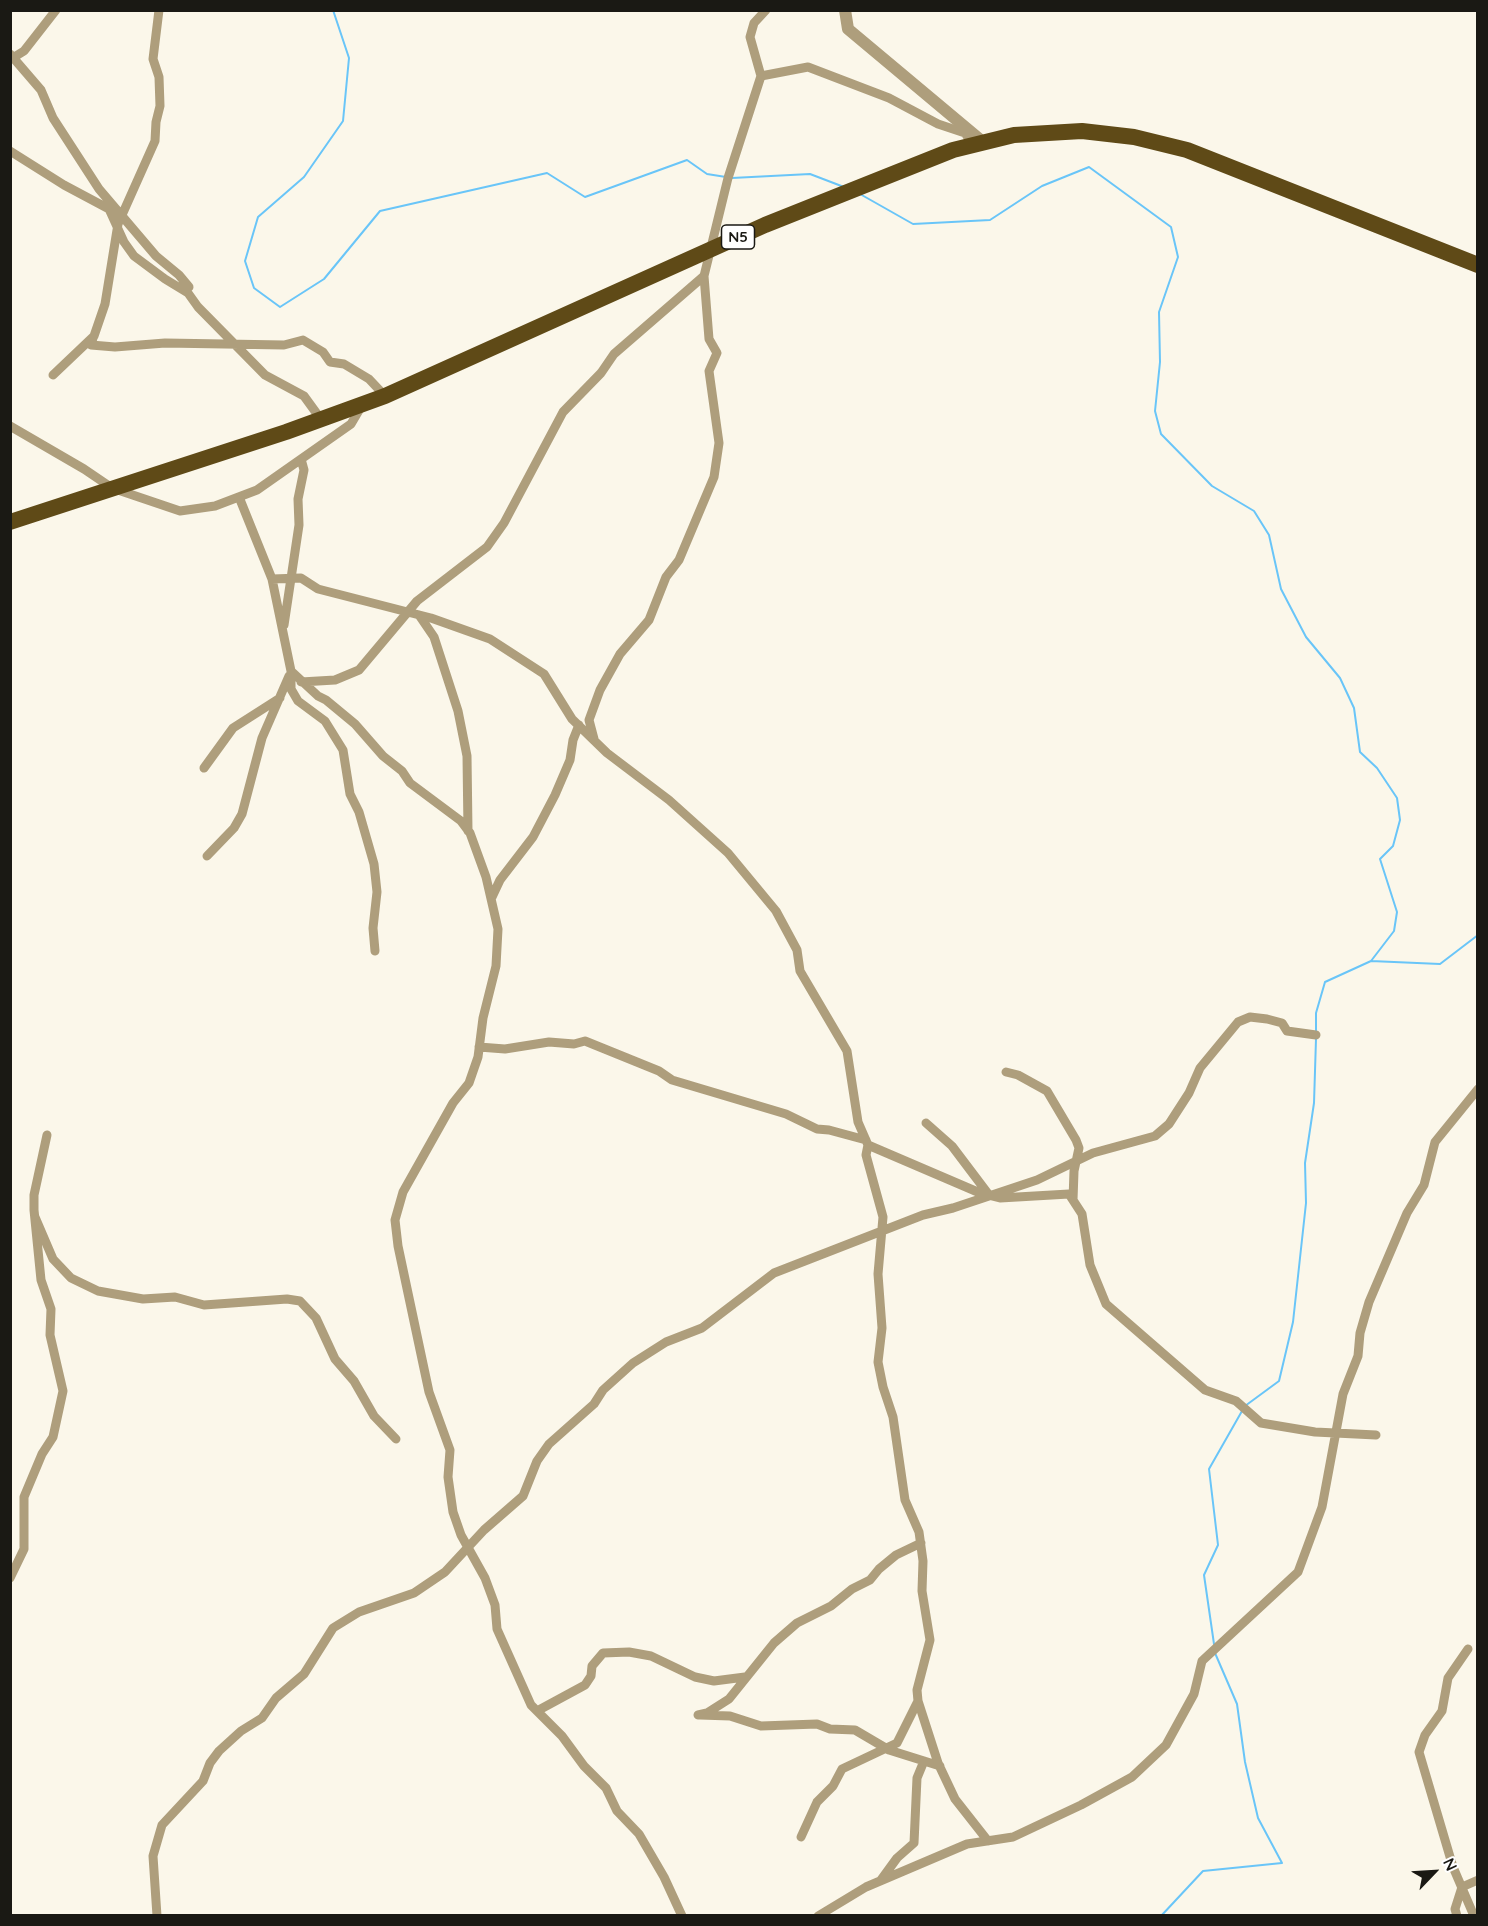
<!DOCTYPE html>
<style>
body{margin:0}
#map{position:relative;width:1488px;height:1926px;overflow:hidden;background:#fbf7ea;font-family:Quicksand,sans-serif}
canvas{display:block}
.frame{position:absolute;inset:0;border:12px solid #1a1914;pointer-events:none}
.north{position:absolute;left:1404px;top:1842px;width:60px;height:60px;-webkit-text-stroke:4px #fff;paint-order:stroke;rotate:65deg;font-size:16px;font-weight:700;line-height:24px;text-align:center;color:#1a1914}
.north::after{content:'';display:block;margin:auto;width:21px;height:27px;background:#1a1914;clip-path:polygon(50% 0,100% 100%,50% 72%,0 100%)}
</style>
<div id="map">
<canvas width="1488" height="1926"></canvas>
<div class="frame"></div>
<div class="north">N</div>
</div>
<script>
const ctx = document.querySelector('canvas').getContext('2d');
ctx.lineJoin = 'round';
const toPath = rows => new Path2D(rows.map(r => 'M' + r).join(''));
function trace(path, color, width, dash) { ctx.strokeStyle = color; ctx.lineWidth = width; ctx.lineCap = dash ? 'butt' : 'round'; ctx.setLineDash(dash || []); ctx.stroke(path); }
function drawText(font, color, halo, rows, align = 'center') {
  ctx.font = font + ' Quicksand,sans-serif'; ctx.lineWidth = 4.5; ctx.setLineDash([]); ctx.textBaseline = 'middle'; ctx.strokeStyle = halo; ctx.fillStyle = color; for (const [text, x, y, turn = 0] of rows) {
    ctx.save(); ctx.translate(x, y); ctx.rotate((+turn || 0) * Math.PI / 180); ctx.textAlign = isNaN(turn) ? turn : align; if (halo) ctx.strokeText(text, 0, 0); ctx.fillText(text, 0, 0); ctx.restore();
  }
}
trace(toPath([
 [333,10,349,58,343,121,304,177,258,217,245,261,254,288,280,307,324,279,380,211,547,173,585,197,687,160,707,174,726,177],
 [732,178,810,174,844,187],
 [860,194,913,224,990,220,1042,186,1089,167,1171,227,1178,257,1159,312,1160,362,1155,411,1161,434,1212,486,1254,511,1269,535,1281,589,1306,637,1340,678,1354,708,1360,752,1377,768,1397,798,1400,820,1393,846,1380,859,1397,912,1394,931,1371,961],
 [1316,1033,1316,1013,1325,982,1371,961,1440,964,1478,935],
 [1245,1406,1279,1381,1293,1322,1306,1203,1305,1163,1314,1103,1316,1039],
 [1214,1644,1204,1575,1218,1545,1209,1469,1242,1411],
 [1161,1916,1203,1871,1282,1863,1258,1818,1245,1762,1237,1704,1215,1653]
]), '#69c5f8', 2);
trace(toPath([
 [10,54,41,90,53,118,99,189,156,256,179,275,189,287],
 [11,59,24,51,56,10],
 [761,76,808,67,889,98,938,124,965,133,969,139],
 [10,151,64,185,109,209,124,242,134,256,165,279,188,293,198,307,265,375,304,396,320,418],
 [93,338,91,345,115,347,165,343,284,345,303,340,323,352,330,362,344,364,369,379,385,396],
 [53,375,94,336,105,304,118,224,155,141,156,122,160,106,159,77,153,59,159,10],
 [10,426,84,469,112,488,180,511,215,506,257,490,351,424,361,407],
 [239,497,272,579,291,671,318,696,326,700,355,724,383,756,402,771,410,783,461,821,470,833,486,877,498,929,496,966,483,1018,478,1057,469,1083,453,1103,403,1192,395,1220,398,1246,429,1392,450,1450,448,1477,453,1512,461,1535,485,1578,495,1605,497,1629,531,1705,562,1736,584,1766,606,1788,617,1811,639,1834,664,1877,682,1916],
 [272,579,301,578,318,589,431,618,490,639,544,674,572,719,607,753,669,800,728,853,776,911,797,950,800,971,847,1051,858,1122,868,1145,980,1193,1000,1198,1069,1194,1082,1214,1090,1265,1106,1304,1205,1390,1236,1401,1261,1423,1315,1432,1376,1435],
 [419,615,434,637,458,711,467,756,468,831],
 [284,625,299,525,298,499,304,470,301,459],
 [291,671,291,689,298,701,325,721,343,750,350,794,359,812,374,864,377,892,373,928,375,951],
 [301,682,335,680,359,670,417,601,487,547,504,523,563,412,601,373,614,354,704,276],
 [594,739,589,720,600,690,620,654,649,620,666,577,679,560,714,477,719,443,709,371,717,353,709,339,704,276,728,178,761,76,750,37,754,23,766,10],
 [204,768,233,728,280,698],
 [207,856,234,828,242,814,262,738,289,676],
 [492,897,500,880,533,837,555,795,570,760,573,740,579,725],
 [479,1047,505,1049,549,1042,574,1044,585,1041,659,1071,672,1080,786,1114,817,1129,829,1130,866,1140],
 [1006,1072,1018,1075,1047,1091,1076,1140,1079,1148,1074,1171,1073,1200],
 [926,1123,952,1146,989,1195],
 [868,1145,866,1155,883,1217,878,1274,882,1328,878,1362,883,1387,893,1417,905,1500,919,1532,923,1561,922,1591,930,1640,917,1690,918,1701,938,1763,955,1799,988,1841],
 [35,1217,53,1259,71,1278,98,1291,143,1299,175,1297,204,1305,287,1299,300,1301,316,1318,335,1359,354,1381,374,1416,396,1439],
 [10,1578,24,1549,24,1497,42,1454,53,1437,63,1391,50,1335,51,1309,41,1280,34,1210,34,1195,47,1135],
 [1468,1649,1448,1678,1442,1711,1425,1735,1419,1752,1453,1867,1474,1916],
 [537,1711,585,1685,591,1676,592,1666,603,1653,629,1652,651,1656,695,1677,714,1681,745,1677],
 [698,1715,707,1713,729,1699,774,1643,797,1623,831,1606,852,1589,870,1580,879,1569,896,1555,921,1543],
 [700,1715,730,1716,761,1726,817,1724,830,1729,855,1730,889,1750,940,1766],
 [801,1837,817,1802,833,1786,842,1769,897,1743,918,1701],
 [881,1880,897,1858,914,1843,917,1778,924,1761],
 [157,1916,153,1856,162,1825,203,1781,210,1763,219,1751,241,1731,262,1718,276,1698,304,1674,333,1628,359,1612,414,1593,445,1572,484,1530,523,1496,537,1461,549,1444,594,1404,603,1390,633,1363,666,1342,702,1328,774,1273,923,1215,953,1208,1037,1180,1093,1153,1155,1136,1169,1124,1189,1093,1200,1068,1238,1022,1250,1017,1267,1019,1282,1023,1287,1031,1316,1035],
 [818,1916,866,1887,967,1844,1013,1837,1081,1805,1132,1777,1166,1745,1194,1694,1202,1661,1298,1572,1322,1507,1343,1394,1358,1356,1360,1333,1369,1302,1407,1213,1424,1185,1435,1142,1478,1089],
 [1457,1916,1455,1909,1462,1887,1478,1880]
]), '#ae9e7c', 9);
trace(toPath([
 [845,10,848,29,983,142]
]), '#ae9e7c', 12);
trace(toPath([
 [10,522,286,432,385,396,765,225,953,150,1014,135,1082,131,1134,137,1187,150,1478,265]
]), '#5f4a17', 16);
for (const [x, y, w] of [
 [738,237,33]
]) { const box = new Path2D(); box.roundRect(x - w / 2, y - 12, w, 24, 4.5); ctx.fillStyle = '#fff'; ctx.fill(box); trace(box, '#1a1914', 1.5); }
drawText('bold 15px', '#1a1914', null, [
 ["N5",738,237]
]);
</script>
